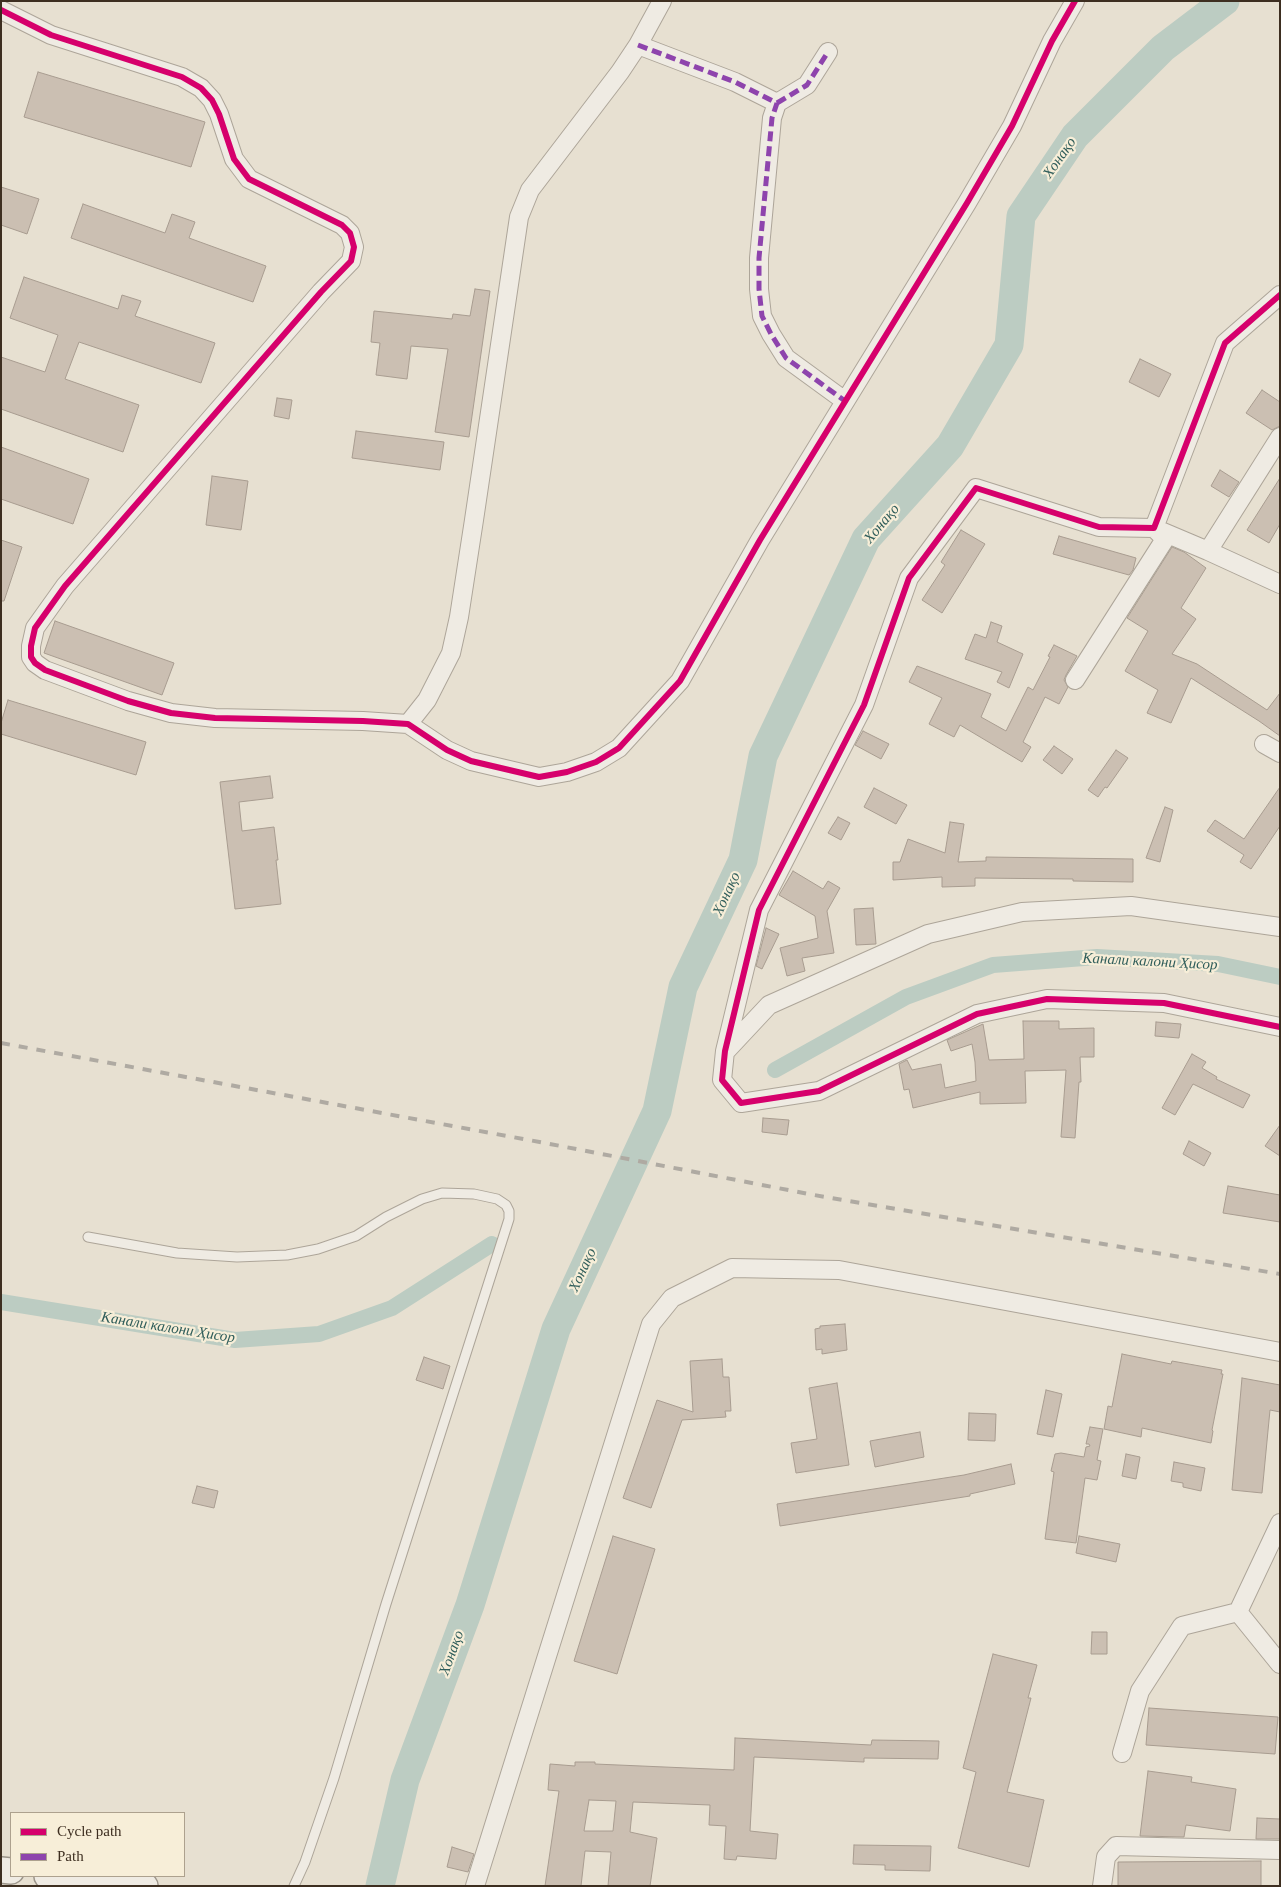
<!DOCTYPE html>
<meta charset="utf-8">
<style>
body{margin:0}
#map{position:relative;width:1281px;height:1887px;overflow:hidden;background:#e7e0d1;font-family:"Times New Roman",serif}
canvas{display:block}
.frame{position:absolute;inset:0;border:2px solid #3d2e20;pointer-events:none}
.legend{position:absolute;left:10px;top:1812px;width:175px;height:65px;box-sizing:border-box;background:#f7eed8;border:1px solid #ada18e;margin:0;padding:6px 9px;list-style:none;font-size:15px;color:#3d2e20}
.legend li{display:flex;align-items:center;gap:10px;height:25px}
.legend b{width:25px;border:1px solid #ada18e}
</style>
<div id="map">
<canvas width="1281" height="1887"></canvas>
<div class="frame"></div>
<ul class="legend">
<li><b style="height:6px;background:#d6006c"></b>Cycle path</li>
<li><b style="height:6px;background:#8e44ad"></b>Path</li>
</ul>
</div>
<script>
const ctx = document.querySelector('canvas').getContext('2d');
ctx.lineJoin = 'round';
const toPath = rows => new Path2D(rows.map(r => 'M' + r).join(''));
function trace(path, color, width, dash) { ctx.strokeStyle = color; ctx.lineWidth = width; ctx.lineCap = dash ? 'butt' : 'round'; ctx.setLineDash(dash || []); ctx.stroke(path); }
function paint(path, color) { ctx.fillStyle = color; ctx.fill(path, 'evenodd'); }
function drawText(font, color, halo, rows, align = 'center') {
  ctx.font = font + ' "Times New Roman",serif'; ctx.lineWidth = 4.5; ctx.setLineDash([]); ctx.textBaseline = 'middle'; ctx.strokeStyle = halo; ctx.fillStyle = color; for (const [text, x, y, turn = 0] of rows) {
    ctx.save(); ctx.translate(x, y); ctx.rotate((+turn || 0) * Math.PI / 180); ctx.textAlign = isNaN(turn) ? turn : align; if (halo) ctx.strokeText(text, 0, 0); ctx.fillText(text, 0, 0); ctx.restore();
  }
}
trace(toPath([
 [775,1070,906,997,993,965,1097,957,1218,964,1280,977],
 [1,1302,235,1340,319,1334,392,1308,492,1244]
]), '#bcccc2', 16);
trace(toPath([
 [380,1886,405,1780,470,1605,556,1329,657,1111,683,987,743,860,763,756,866,539,950,446,1009,345,1021,216,1075,136,1163,48,1225,1]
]), '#bcccc2', 29);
const building = toPath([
 [38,72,205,122,191,167,24,117,38,72],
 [1,187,39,199,27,234,1,225,1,187],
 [83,204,165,233,172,214,195,222,189,238,266,266,253,302,71,238,83,204],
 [24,277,118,309,122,295,141,301,135,316,215,343,201,383,79,342,65,379,139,405,123,452,1,409,1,357,45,372,58,335,10,318,24,277],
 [475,289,490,291,469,437,435,432,448,349,411,346,407,379,376,375,380,343,371,342,374,311,452,319,453,314,470,316,475,289],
 [1140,359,1171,374,1159,397,1129,382,1140,359],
 [1262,390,1280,402,1280,426,1272,430,1246,413,1262,390],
 [277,398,292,400,289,419,274,416,277,398],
 [356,431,444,442,440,470,352,458,356,431],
 [1,447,89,479,73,524,1,499,1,447],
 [1220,470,1239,482,1229,497,1211,486,1220,470],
 [212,476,248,481,241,530,206,525,212,476],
 [1280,478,1280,524,1269,543,1247,530,1280,478],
 [961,530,985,544,942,613,922,600,945,565,941,562,961,530],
 [1059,536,1136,558,1133,570,1129,575,1053,554,1059,536],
 [1,540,22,547,4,601,1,601,1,540],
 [1172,547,1184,552,1206,568,1181,608,1196,619,1172,654,1197,664,1267,710,1280,693,1280,736,1259,721,1191,678,1171,723,1147,713,1158,690,1125,671,1148,631,1127,618,1172,547],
 [55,621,174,663,162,695,44,653,55,621],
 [991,622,1002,626,997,642,1023,654,1009,688,997,682,1002,672,965,659,975,634,986,638,991,622],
 [1054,645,1077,656,1066,675,1064,680,1068,687,1059,704,1045,697,1023,742,1031,747,1022,762,960,725,954,737,929,724,942,698,909,682,917,666,991,694,981,717,1006,731,1028,687,1033,690,1050,657,1048,656,1054,645],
 [8,700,146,742,136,775,1,734,1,723,8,700],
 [863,731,889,744,881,759,855,745,863,731],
 [1054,746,1073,759,1062,774,1043,760,1054,746],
 [1116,750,1128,758,1107,788,1105,787,1098,797,1088,790,1116,750],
 [270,776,273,798,239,802,242,831,274,827,278,860,276,860,281,904,235,909,220,782,270,776],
 [1280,787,1280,826,1251,869,1240,862,1244,855,1207,831,1215,820,1244,839,1280,787],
 [874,788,907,805,896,824,864,807,874,788],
 [1165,807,1173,810,1160,862,1146,858,1165,807],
 [838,817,850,823,841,840,828,833,838,817],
 [950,822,964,824,958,862,986,861,986,857,1133,859,1133,882,1073,881,1073,879,975,878,975,886,942,887,942,877,893,880,893,862,900,862,908,839,945,853,950,822],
 [793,871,823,889,828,881,840,888,827,911,834,953,802,958,805,971,787,976,780,948,818,938,815,916,779,895,793,871],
 [873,908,876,944,856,945,854,909,873,908],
 [766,928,779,934,762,969,756,966,766,928],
 [1023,1021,1059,1021,1059,1029,1094,1028,1094,1057,1080,1057,1081,1082,1079,1082,1075,1138,1061,1137,1066,1070,1025,1071,1026,1103,980,1104,980,1092,913,1108,909,1089,904,1090,899,1064,907,1060,912,1070,941,1064,945,1088,976,1081,975,1062,972,1044,951,1051,947,1040,983,1024,989,1060,1024,1059,1023,1021],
 [1156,1022,1181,1024,1179,1038,1155,1036,1156,1022],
 [1192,1054,1206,1062,1202,1068,1217,1077,1216,1079,1250,1095,1243,1108,1193,1084,1175,1115,1162,1108,1192,1054],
 [763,1118,789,1120,787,1135,762,1132,763,1118],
 [1280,1125,1280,1156,1265,1146,1280,1125],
 [1189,1141,1211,1153,1204,1166,1183,1154,1189,1141],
 [1228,1186,1280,1195,1280,1222,1223,1213,1228,1186],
 [845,1324,847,1350,822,1354,822,1349,816,1350,815,1329,820,1328,820,1326,845,1324],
 [1122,1354,1171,1364,1172,1361,1222,1370,1221,1374,1223,1374,1212,1430,1213,1431,1211,1443,1142,1428,1141,1437,1104,1429,1108,1406,1112,1407,1122,1354],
 [424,1357,450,1366,443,1389,416,1380,424,1357],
 [722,1359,723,1377,729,1377,731,1411,725,1411,726,1417,682,1420,651,1508,623,1498,657,1400,693,1412,690,1361,722,1359],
 [1242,1378,1280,1385,1280,1412,1270,1410,1262,1493,1232,1490,1242,1378],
 [837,1383,849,1465,796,1473,791,1443,817,1439,809,1388,837,1383],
 [1046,1390,1062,1394,1053,1437,1037,1434,1046,1390],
 [969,1413,996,1414,995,1441,968,1440,969,1413],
 [1090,1427,1103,1429,1097,1460,1101,1461,1097,1480,1085,1478,1076,1543,1045,1539,1054,1472,1051,1471,1055,1454,1061,1453,1084,1457,1086,1447,1090,1446,1089,1444,1086,1444,1090,1427],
 [920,1432,924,1457,875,1467,870,1441,920,1432],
 [1126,1454,1140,1457,1136,1479,1122,1476,1126,1454],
 [1174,1462,1205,1468,1201,1491,1183,1487,1183,1483,1171,1481,1174,1462],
 [1011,1464,1015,1484,970,1494,970,1496,780,1526,777,1504,964,1475,1011,1464],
 [197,1486,218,1491,214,1508,192,1503,197,1486],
 [613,1536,655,1549,617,1674,574,1661,613,1536],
 [1079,1536,1120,1544,1116,1562,1076,1553,1079,1536],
 [1092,1632,1107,1632,1107,1654,1091,1654,1092,1632],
 [993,1654,1037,1665,1028,1698,1031,1698,1007,1792,1044,1800,1029,1867,958,1848,976,1772,963,1768,993,1654],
 [1149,1708,1278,1717,1275,1754,1146,1745,1149,1708],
 [735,1738,871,1745,872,1740,939,1741,938,1759,864,1758,864,1762,754,1757,750,1831,778,1834,776,1859,737,1856,736,1860,724,1859,726,1826,709,1825,710,1805,633,1802,630,1832,657,1838,650,1886,608,1886,611,1852,585,1851,581,1886,545,1886,559,1791,548,1790,550,1764,575,1766,575,1762,595,1762,595,1764,734,1770,735,1738],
 [589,1800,616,1801,613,1831,584,1831,589,1800],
 [1148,1771,1192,1777,1191,1782,1236,1789,1230,1831,1186,1825,1184,1837,1140,1836,1148,1771],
 [1257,1818,1280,1819,1280,1839,1256,1839,1257,1818],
 [854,1845,931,1846,930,1871,885,1870,885,1865,853,1864,854,1845],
 [452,1847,474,1854,468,1872,447,1867,452,1847],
 [1261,1861,1261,1886,1118,1886,1118,1862,1261,1861]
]);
paint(building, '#cbbfb2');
trace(building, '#a89c90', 1);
const lane = toPath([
 [88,1237,177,1253,237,1257,287,1255,318,1249,356,1236,386,1217,422,1199,442,1193,474,1194,497,1199,506,1205,509,1211,509,1219,386,1604,334,1778,305,1862,294,1886]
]);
const street = toPath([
 [1,10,51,35,182,77,201,88,212,100,219,114,234,159,249,179,342,225,350,233,354,247,351,261,321,292,65,586,35,628,31,646,31,657,35,663,45,670,128,701,171,713,215,718,363,721,408,724,447,750,471,761,539,777,567,772,596,762,619,748,680,681,760,540,967,203,1012,126,1052,41,1075,1],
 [638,45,735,82,777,103,772,118,759,258,759,289,762,316,771,334,786,358,845,401],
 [777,103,807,85,828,52],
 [1280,295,1225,343,1154,528,1099,527,976,488,909,578,864,705,759,910,725,1051,722,1080,741,1103,819,1091,977,1014,1047,999,1164,1003,1280,1027],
 [1280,437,1208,551,1280,584],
 [1156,529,1208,551],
 [1075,680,1165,539,1154,528],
 [408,724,427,700,451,653,459,617,474,520,519,217,530,190,620,72,638,45,662,1],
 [1264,744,1280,753],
 [726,1051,769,1005,928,934,1022,912,1131,906,1280,927],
 [1280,1523,1238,1612,1280,1664],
 [1122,1753,1140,1691,1182,1626,1238,1612],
 [475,1886,651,1324,672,1298,732,1268,839,1270,1280,1352],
 [1102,1886,1106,1857,1116,1846,1280,1850]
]);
const secondary = toPath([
 [1,1870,11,1871],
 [47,1876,145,1886]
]);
trace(lane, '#ada599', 11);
trace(street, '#ada599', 20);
trace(secondary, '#9c958a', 28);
trace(lane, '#efebe3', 9);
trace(street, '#efebe3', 18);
trace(secondary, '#efebe3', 25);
trace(toPath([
 [1,1043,545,1143,814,1195,1280,1274]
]), '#afaaa2', 4, [9, 9]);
trace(toPath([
 [638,45,735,82,777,103,772,118,759,258,759,289,762,316,771,334,786,358,845,401],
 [777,103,807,85,828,52]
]), '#8e44ad', 5, [10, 5]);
trace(toPath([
 [1,10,51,35,182,77,201,88,212,100,219,114,234,159,249,179,342,225,350,233,354,247,351,261,321,292,65,586,35,628,31,646,31,657,35,663,45,670,128,701,171,713,215,718,363,721,408,724,447,750,471,761,539,777,567,772,596,762,619,748,680,681,760,540,967,203,1012,126,1052,41,1075,1],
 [1280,295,1225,343,1154,528,1099,527,976,488,909,578,864,705,759,910,725,1051,722,1080,741,1103,819,1091,977,1014,1047,999,1164,1003,1280,1027]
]), '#d6006c', 6);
drawText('italic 15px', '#2f5d5a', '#f7eed8', [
 ["Хонақо",1060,158,-55],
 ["Хонақо",882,524,-50],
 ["Хонақо",727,894,-65],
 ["Канали калони Ҳисор",1150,962,3],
 ["Хонақо",583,1270,-65],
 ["Канали калони Ҳисор",168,1328,9],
 ["Хонақо",452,1653,-70]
]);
</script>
